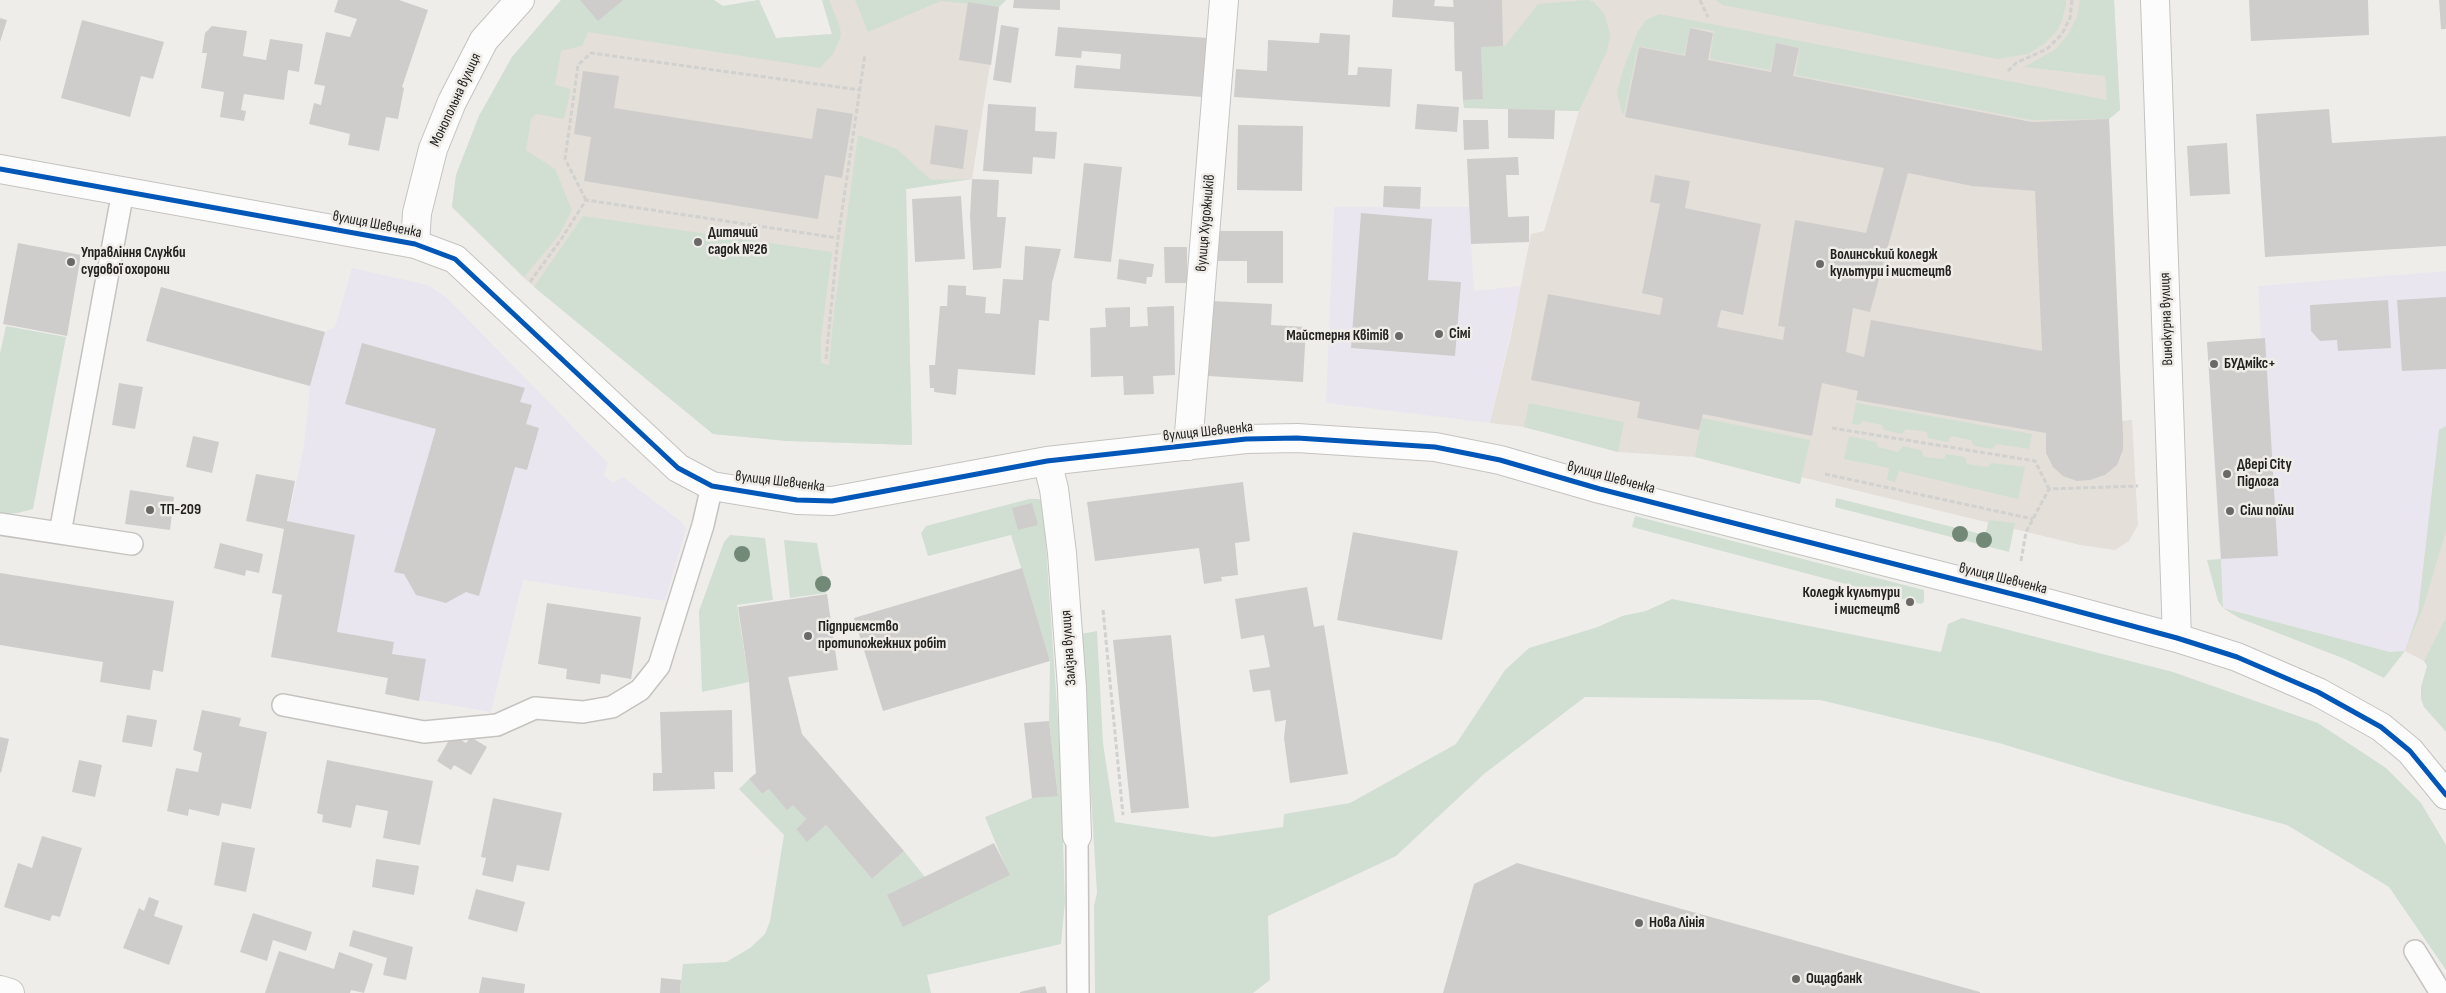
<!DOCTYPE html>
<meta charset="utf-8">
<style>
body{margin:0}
canvas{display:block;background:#efedea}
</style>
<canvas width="2446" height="993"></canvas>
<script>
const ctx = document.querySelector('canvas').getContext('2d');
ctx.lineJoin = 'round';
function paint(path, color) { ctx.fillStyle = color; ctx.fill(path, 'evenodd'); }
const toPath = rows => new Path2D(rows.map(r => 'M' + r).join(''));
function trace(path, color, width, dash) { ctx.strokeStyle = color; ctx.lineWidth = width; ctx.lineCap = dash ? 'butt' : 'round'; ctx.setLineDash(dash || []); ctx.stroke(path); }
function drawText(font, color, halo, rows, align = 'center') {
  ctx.font = font + ' "Sofia Sans Condensed",sans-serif'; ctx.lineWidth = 5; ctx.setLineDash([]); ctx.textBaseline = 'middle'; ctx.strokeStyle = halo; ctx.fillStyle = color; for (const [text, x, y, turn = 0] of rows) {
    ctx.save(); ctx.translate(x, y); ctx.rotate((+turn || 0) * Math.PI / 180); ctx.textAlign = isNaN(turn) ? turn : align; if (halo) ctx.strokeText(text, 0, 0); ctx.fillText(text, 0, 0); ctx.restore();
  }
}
paint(toPath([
 [1334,207,1469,207,1474,291,1521,286,1490,423,1326,403],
 [352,268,428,285,446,297,608,463,604,475,613,483,623,477,679,520,686,528,665,601,523,580,491,712,385,694,388,678,271,657,282,595,272,593,304,446,310,386,325,332,335,327],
 [2446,271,2446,426,2439,430,2418,613,2405,651,2390,652,2223,608,2207,342,2261,339,2258,286]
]), '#eae6f0');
paint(toPath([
 [561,0,714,0,723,6,759,0,776,38,832,34,822,0,1006,0,999,7,972,179,906,189,912,445,787,441,713,434,524,278,452,207,456,175,479,116,512,57],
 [1453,0,2114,0,2120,110,2109,119,2122,421,2132,420,2138,525,2129,541,2115,550,2080,545,1801,477,1800,484,1695,457,1618,452,1524,427,1490,423,1511,335,1531,234,1544,231,1579,111,1464,108,1462,72,1455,71],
 [2446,426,2446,697,2424,661,2405,651,2418,613,2439,430]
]), '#e4dfd8');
paint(toPath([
 [561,0,714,0,723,6,759,0,776,38,832,34,822,0,829,0,840,27,841,36,833,54,820,68,588,32,582,46,561,51,555,85,571,89,564,119,536,114,531,119,526,150,555,169,572,210,559,235,524,277,452,207,456,175,479,116,512,57],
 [855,0,1006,0,999,7,941,1,868,32],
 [1588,0,1594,2,1605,15,1610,35,1607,51,1579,111,1464,108,1463,100,1483,99,1481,47,1505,46,1538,4],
 [1715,0,2066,0,2066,4,2062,21,2057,31,2044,44,2028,54,1998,59,1723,5],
 [2080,0,2114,0,2120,110,2109,119,2032,120,1795,75,1800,48,1776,43,1770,70,1710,59,1714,31,1690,27,1684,55,1638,46,1624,115,1621,110,1617,92,1623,70,1638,31,1646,20,1659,14,2107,100,2105,76,2024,67,2056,49,2068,34,2077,17],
 [858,135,897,149,931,180,972,179,906,189,912,445,787,441,713,434,534,287,583,216,832,252,821,338,821,363,829,365,834,312],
 [6,326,66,337,33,509,18,513,3,514,0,514,0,353],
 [1529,403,1624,422,1618,452,1524,427],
 [1856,403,2032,434,2029,449,1997,444,1992,449,1974,446,1971,440,1951,436,1948,442,1928,438,1927,432,1906,429,1902,434,1884,430,1882,425,1863,421,1859,425,1852,424],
 [1702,418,1810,440,1800,484,1695,457],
 [2446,426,2446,530,2424,605,2405,651,2384,678,2345,659,2239,618,2223,608,2218,601,2207,560,2221,559,2223,608,2390,652,2405,651,2418,613,2439,430],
 [1849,436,1876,442,1878,447,1898,452,1903,446,1921,450,1924,457,1944,459,1946,454,1965,457,1967,464,1987,467,1991,463,2025,467,2018,499,1899,471,1895,482,1887,480,1889,468,1844,459],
 [1836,498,1985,535,1989,520,2015,523,2009,552,1835,507],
 [1029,499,1039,499,1043,503,1060,750,1065,902,1061,944,927,975,931,993,680,993,683,964,726,962,750,948,765,934,770,921,784,835,739,789,749,779,762,794,769,789,794,805,806,819,796,829,807,841,826,825,872,879,904,851,925,877,1009,875,985,817,1032,798,1058,795,1049,721,1050,661,1011,535,928,556,921,533,926,526],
 [1635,516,1924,590,1924,602,1921,604,1632,527],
 [730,535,765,538,773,600,737,605,749,682,702,692,699,611,724,542],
 [784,540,817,543,826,593,790,598],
 [1672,599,1941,652,1948,624,1962,618,2173,672,2318,723,2386,768,2421,803,2446,845,2446,970,2389,887,2287,825,2125,781,1999,743,1820,700,1585,697,1484,774,1396,856,1268,916,1270,980,1253,993,1095,993,1094,906,1097,893,1081,634,1097,631,1103,743,1115,822,1213,837,1283,827,1284,814,1350,803,1456,744,1505,670,1529,648,1598,627,1622,616,1646,611],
 [2446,618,2446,732,2424,707,2421,699,2421,687,2427,666,2424,661]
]), '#d1dfd2');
paint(toPath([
 [338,0,399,0,428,10,402,87,404,88,398,119,386,117,379,151,348,145,350,134,309,124,314,103,321,105,325,86,314,84,326,32,350,37,357,19,334,12],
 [580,0,623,0,598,21],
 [1014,0,1060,0,1060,10,1013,8],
 [1393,0,1435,0,1434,6,1454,7,1453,0,1502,0,1503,46,1481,47,1483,99,1463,100,1462,71,1455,71,1454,22,1392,17],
 [2249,0,2368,0,2369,35,2251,41],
 [2439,0,2446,0,2446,29,2441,29],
 [968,2,999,7,991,65,959,60],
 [0,18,7,20,0,42],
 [82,20,164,42,153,79,141,76,130,117,61,98],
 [1001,25,1019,28,1011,83,993,80],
 [212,26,247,31,243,56,266,60,270,39,303,44,299,72,288,70,284,100,244,94,241,110,246,111,244,121,220,117,224,92,201,88,207,53,202,53,205,33],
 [1058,27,1208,38,1203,97,1074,88,1076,65,1120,69,1121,54,1082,51,1081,58,1055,56],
 [1690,28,1713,33,1708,60,1771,72,1776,43,1799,48,1793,76,2032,122,2109,119,2123,435,2123,450,2117,465,2105,475,2090,480,2077,481,2063,476,2053,467,2046,453,2046,433,1856,400,1858,391,1822,383,1812,436,1703,414,1699,430,1637,418,1640,402,1531,380,1548,294,1660,315,1663,298,1642,293,1660,204,1650,202,1655,175,1690,181,1685,208,1761,224,1743,315,1721,310,1717,327,1783,340,1785,327,1778,326,1795,220,1866,233,1884,168,1625,117,1639,47,1685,56],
 [1908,173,1972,186,2035,191,2042,351,1871,320,1864,357,1846,352,1853,308,1870,312],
 [1320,33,1350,35,1348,75,1357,75,1358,67,1392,69,1390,107,1234,97,1236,69,1267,71,1268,40,1319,43],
 [583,71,619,76,614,108,812,139,817,108,853,114,842,178,825,175,818,219,584,181,591,137,574,134],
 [988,104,1036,107,1035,131,1057,132,1055,159,1033,157,1032,174,983,171],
 [1417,104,1459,107,1457,132,1415,129],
 [1508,109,1555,110,1554,139,1508,138],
 [2329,109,2332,143,2446,136,2446,246,2265,257,2256,114],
 [1463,120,1488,120,1489,149,1464,150],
 [935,125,968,130,963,169,930,164],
 [1238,125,1303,126,1302,191,1237,190],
 [2227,143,2230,194,2190,196,2187,146],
 [1518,157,1519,175,1506,175,1508,217,1529,216,1529,242,1471,244,1467,159],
 [1084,163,1122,167,1111,262,1074,258],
 [972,179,999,180,997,217,1006,217,1001,268,973,270,970,216],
 [1384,186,1421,187,1420,209,1383,207],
 [961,196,965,259,915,262,912,199],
 [1361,213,1432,219,1428,280,1461,282,1455,356,1351,348],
 [1214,231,1283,231,1283,283,1247,283,1247,261,1213,261],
 [18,243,81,255,67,336,3,324],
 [1025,246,1061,249,1052,283,1049,321,1039,320,1035,375,958,369,956,395,934,392,934,388,930,388,929,365,935,365,940,306,947,306,948,285,966,286,966,295,986,297,985,313,1000,314,1003,279,1023,280],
 [1164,247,1187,247,1187,283,1165,283],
 [1119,259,1154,264,1152,277,1147,277,1146,284,1117,279],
 [161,287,325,332,310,386,146,341],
 [2446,297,2446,369,2402,371,2397,300],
 [2388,300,2391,348,2338,351,2337,340,2320,341,2311,331,2310,305],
 [1212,301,1272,304,1271,325,1306,327,1303,382,1208,376],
 [1174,306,1175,375,1153,376,1154,394,1124,395,1123,376,1091,377,1090,328,1106,327,1105,308,1130,307,1130,327,1148,326,1147,307],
 [2265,338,2278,556,2221,559,2207,342],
 [362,343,525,388,520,402,532,405,526,424,539,428,527,470,515,467,479,596,466,592,446,603,416,595,404,574,394,572,436,429,345,404],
 [119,383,143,387,135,429,112,425],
 [193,436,219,442,212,473,186,467],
 [256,474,295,481,287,521,355,535,337,632,394,642,392,654,426,659,419,701,385,694,388,678,271,657,282,595,272,593,284,529,246,521],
 [1243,482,1250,541,1235,543,1238,575,1221,577,1222,581,1204,584,1199,548,1095,561,1087,502],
 [130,490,174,497,170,530,125,524],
 [1032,503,1038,525,1018,530,1012,508],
 [1353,532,1458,551,1442,640,1337,620],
 [220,543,263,554,259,573,246,570,245,576,214,568],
 [1022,568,1050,661,883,711,854,618],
 [0,573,174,601,163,672,153,670,150,690,100,682,103,662,0,645],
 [1307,587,1314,627,1324,625,1348,774,1290,783,1284,738,1286,720,1275,722,1270,690,1253,692,1249,670,1270,667,1264,635,1241,639,1235,599],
 [827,594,838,670,788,677,802,734,904,851,872,879,826,825,807,842,796,829,806,819,793,805,787,810,769,789,762,794,749,779,756,773,749,682,738,607],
 [547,603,641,617,631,679,601,674,600,684,566,679,567,669,538,664],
 [1171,635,1189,808,1131,813,1113,640],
 [202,710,241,718,239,726,267,732,251,809,222,803,219,816,189,809,188,816,167,811,176,768,198,772,202,753,193,750],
 [732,710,733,772,714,772,715,789,653,791,653,773,662,773,660,712],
 [127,715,157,720,152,747,122,742],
 [1049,721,1058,796,1032,798,1024,723],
 [452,735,466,743,471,737,487,747,471,775,454,765,451,770,437,761],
 [0,737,9,739,1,773,0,772],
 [79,760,102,765,95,797,72,792],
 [327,760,433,781,420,845,383,838,388,811,356,805,351,828,322,822,323,815,317,813],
 [493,798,562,813,549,871,517,865,513,882,482,875,486,858,481,857],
 [42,836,82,848,60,917,52,915,50,921,4,907,18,863,32,868],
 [222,842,255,848,246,892,214,885],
 [994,843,1010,875,903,927,887,895],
 [376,859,419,866,414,895,372,887],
 [1517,863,1980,992,1980,993,1443,993,1474,884],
 [476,889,525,902,517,932,468,919],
 [149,897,159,901,154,916,183,926,169,965,123,948,139,908,144,911],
 [253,913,312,932,306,951,273,940,267,961,240,952],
 [353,930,413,947,406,980,383,975,387,958,349,946],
 [279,951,334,969,339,952,373,964,364,993,351,990,350,993,265,993],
 [482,977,525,984,524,993,479,993],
 [661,978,681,980,680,993,660,993],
 [1045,986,1047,993,1020,993,1020,992]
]), '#cfcdcc');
const lane = toPath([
 [0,524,132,544],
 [60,533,123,191],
 [283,705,424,732,497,725,535,708,583,712,612,707,640,690,659,666,703,525,712,486],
 [1077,836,1078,993],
 [2415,951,2441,993]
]);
const street = toPath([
 [2155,0,2177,638],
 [0,169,415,244,455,259,678,468,712,486,797,500,832,501,1047,461,1246,439,1297,438,1435,447,1500,460,1600,489,2032,599,2177,638,2237,657,2318,692,2381,727,2410,751,2446,795],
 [415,244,417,213,433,149,452,102,484,40,520,0],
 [1188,446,1224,0],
 [1047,461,1054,489,1062,553,1072,688,1077,836],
 [0,990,10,993]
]);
trace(lane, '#c4c3c0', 24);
trace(street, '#c4c3c0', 30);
trace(toPath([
 [1700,0,1708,17],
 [2008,71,2016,63,2047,49,2062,34,2070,18,2072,0],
 [586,200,565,159,578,65,591,53,860,90],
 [530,282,562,238,586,200,838,238,865,54],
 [826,359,838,238],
 [1832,428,2035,461,2049,489],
 [1825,474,2033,519],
 [2021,561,2026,532,2049,489,2138,486],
 [1103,610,1123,815]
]), '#d1d1d0', 3, [5, 2.5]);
trace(lane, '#fdfcfc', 21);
trace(street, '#fdfcfc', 28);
trace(toPath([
 [0,169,415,244,455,259,678,468,712,486,797,500,832,501,1047,461,1246,439,1297,438,1435,447,1500,460,1600,489,2032,599,2177,638,2237,657,2318,692,2381,727,2410,751,2446,795]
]), '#0057b8', 5);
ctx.fillStyle = '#728978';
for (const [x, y] of [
 [1960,534],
 [1984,540],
 [742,554],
 [823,584]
]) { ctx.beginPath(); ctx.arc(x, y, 8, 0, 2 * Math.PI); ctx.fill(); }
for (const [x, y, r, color] of [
 [698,242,5,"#6a6967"],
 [71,262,5,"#6a6967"],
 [1820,264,5,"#6a6967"],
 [1439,334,5,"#6a6967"],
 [1399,336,5,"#6a6967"],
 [2214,364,5,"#6a6967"],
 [2227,474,5,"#6a6967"],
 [150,510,5,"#6a6967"],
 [2230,511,5,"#6a6967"],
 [1910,602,5,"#6a6967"],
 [808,636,5,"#6a6967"],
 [1639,923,5,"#6a6967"],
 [1796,979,5,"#6a6967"]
]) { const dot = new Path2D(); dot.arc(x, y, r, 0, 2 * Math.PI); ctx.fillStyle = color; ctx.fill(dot); trace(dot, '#f0ede9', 2); }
drawText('15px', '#232221', '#f0ede9', [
 ["Монопольна вулиця",456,100,-65],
 ["вулиця Художників",1206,223,-85],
 ["вулиця Шевченка",377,225,11],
 ["Винокурна вулиця",2167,319,-92],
 ["вулиця Шевченка",1208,432,-6],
 ["вулиця Шевченка",1611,478,15],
 ["вулиця Шевченка",780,482,7],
 ["вулиця Шевченка",2003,579,14],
 ["Залізна вулиця",1069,648,-94]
]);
drawText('bold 15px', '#232221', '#f0ede9', [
 ["Дитячий",708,233],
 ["садок №26",708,250],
 ["Управління Служби",81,253],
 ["судової охорони",81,270],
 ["Волинський коледж",1830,255],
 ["культури і мистецтв",1830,272],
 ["Сімі",1449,334],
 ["Майстерня Квітів",1389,336,"right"],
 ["БУДмікс+",2224,364],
 ["Двері City",2237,465],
 ["Підлога",2237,482],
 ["ТП-209",160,510],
 ["Сіли поїли",2240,511],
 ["Коледж культури",1900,593,"right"],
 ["і мистецтв",1900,610,"right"],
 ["Підприємство",818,627],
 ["протипожежних робіт",818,644],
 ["Нова Лінія",1649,923],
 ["Ощадбанк",1806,979]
], 'left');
</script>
